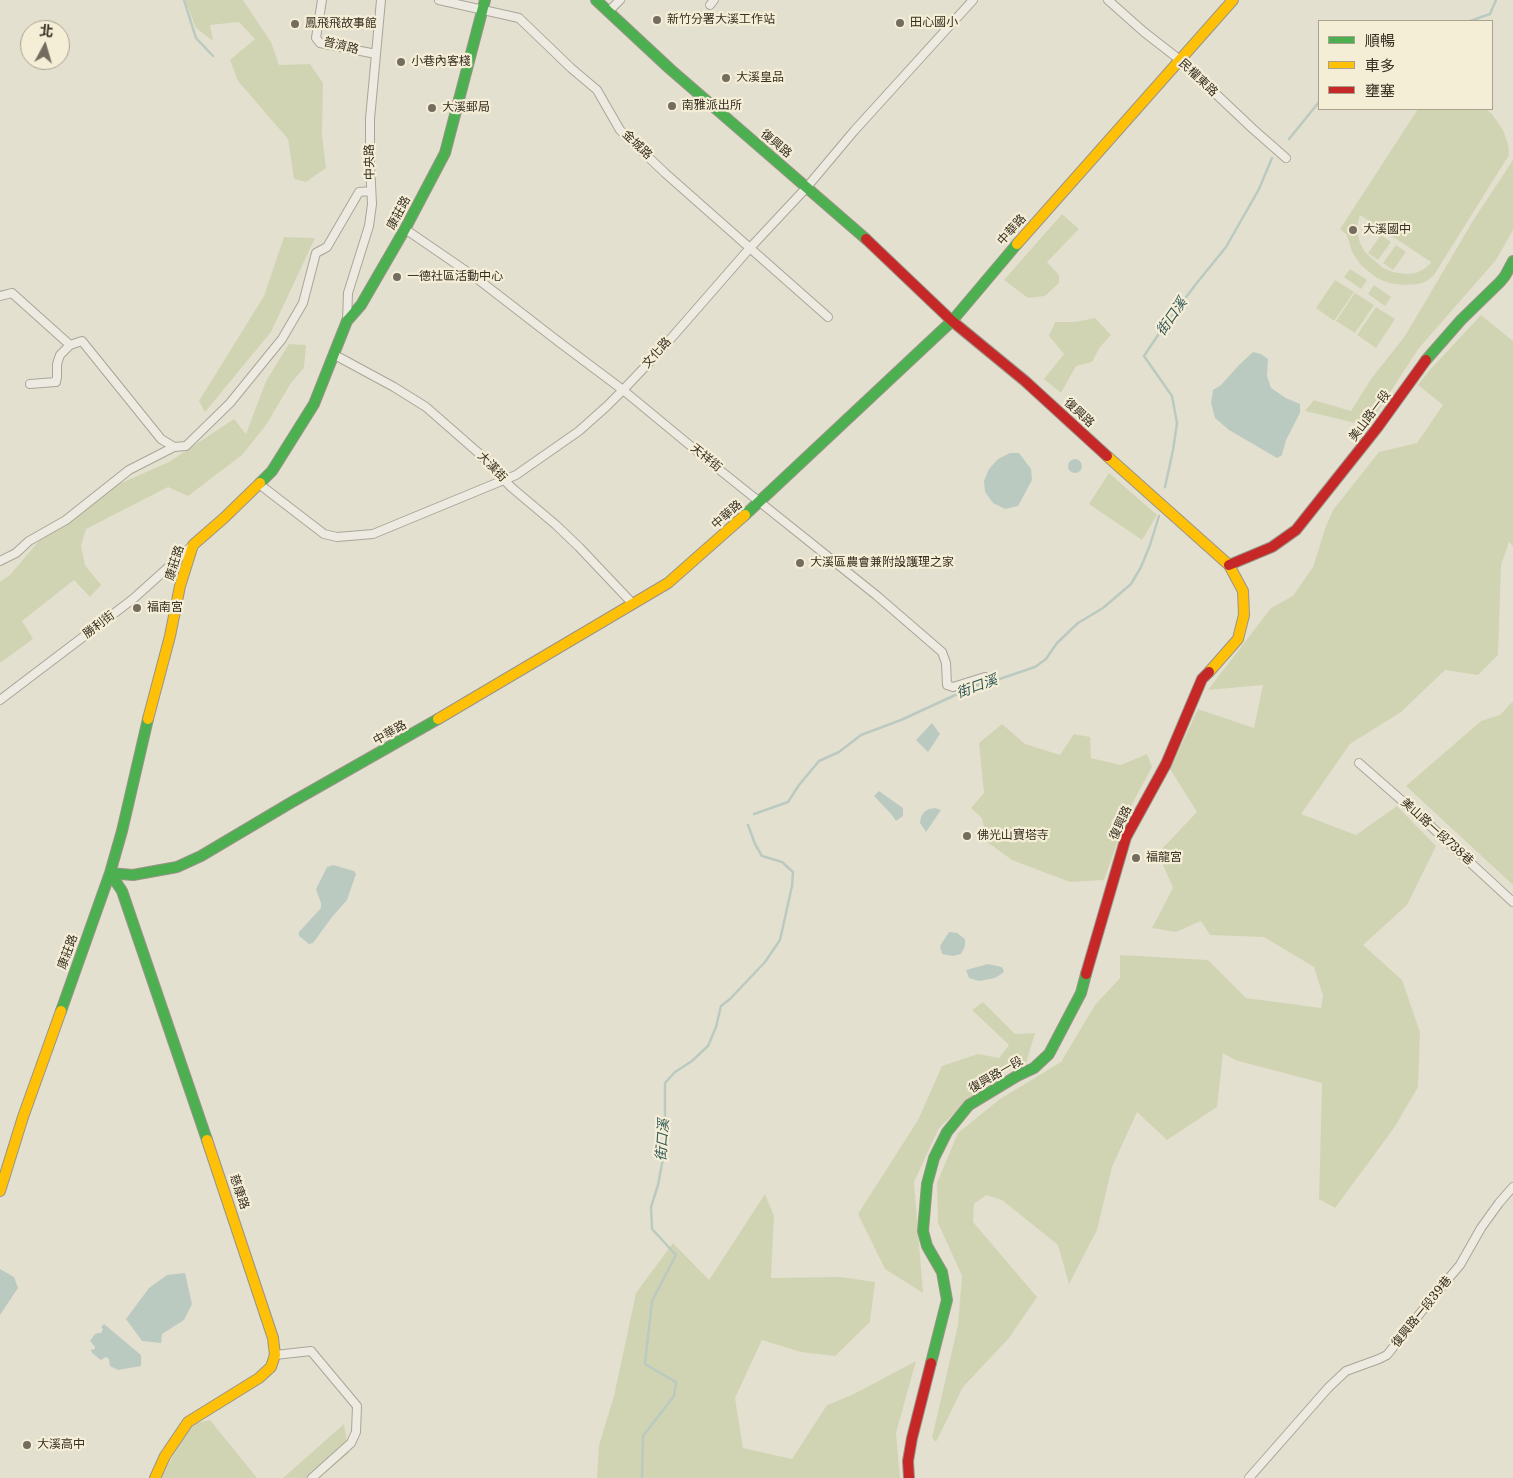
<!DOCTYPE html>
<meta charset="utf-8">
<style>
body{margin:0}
#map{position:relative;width:1513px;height:1478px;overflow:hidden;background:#e4e0d0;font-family:"Libre Baskerville","Noto Sans TC",serif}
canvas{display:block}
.legend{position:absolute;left:1318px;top:20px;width:175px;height:90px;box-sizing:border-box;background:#f4eed7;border:1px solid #a9a18e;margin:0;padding:6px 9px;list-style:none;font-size:15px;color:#382e21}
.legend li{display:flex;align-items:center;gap:10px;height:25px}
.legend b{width:25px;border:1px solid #a9a18e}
.north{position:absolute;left:20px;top:20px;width:50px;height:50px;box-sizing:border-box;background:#f4eed7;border:1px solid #a9a18e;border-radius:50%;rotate:6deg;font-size:14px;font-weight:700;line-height:20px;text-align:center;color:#382e21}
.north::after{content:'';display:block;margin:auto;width:18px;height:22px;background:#746c5e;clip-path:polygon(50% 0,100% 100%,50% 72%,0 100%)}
</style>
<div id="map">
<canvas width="1513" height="1478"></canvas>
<ul class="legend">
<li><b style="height:6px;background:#4caf50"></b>順暢</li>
<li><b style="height:6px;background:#ffc107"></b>車多</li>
<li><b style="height:6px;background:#c62828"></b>壅塞</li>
</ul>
<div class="north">北</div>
</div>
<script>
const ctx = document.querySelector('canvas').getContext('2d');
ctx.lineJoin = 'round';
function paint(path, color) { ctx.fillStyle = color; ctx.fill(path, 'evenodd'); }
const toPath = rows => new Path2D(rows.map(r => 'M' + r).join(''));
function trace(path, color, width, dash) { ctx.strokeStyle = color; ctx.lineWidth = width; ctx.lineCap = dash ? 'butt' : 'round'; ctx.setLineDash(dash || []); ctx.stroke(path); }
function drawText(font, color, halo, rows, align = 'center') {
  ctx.font = font + ' "Libre Baskerville","Noto Sans TC",serif'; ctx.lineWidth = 4.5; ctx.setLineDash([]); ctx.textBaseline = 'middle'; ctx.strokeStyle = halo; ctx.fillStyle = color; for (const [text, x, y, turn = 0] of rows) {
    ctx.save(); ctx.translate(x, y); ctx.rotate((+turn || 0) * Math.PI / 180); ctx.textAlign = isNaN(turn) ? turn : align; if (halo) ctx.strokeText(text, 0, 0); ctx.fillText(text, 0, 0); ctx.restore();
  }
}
paint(toPath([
 [185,0,243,0,271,42,279,65,310,64,323,83,322,134,326,168,306,182,294,179,288,139,238,81,230,60,255,39,239,22,210,25,213,41,196,28],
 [1418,109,1486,109,1492,114,1503,130,1508,144,1509,155,1434,275,1427,281,1419,284,1403,285,1389,283,1377,278,1368,271,1360,264,1352,252,1347,235,1340,229],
 [1360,215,1431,262,1431,263,1424,269,1416,273,1405,274,1393,272,1383,268,1365,252,1360,243,1357,231,1358,222],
 [1513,160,1513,230,1496,260,1419,348,1368,426,1305,411,1314,400,1351,411,1371,379,1405,336,1474,219],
 [1062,214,1079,229,1047,262,1059,275,1059,283,1045,296,1028,298,1004,280],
 [1381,235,1391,242,1378,260,1368,253],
 [284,237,315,238,271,332,205,412,199,401,264,296],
 [1396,245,1406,252,1393,270,1383,263],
 [1350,269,1367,280,1361,289,1344,277],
 [1335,280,1354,292,1334,321,1316,308],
 [1374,285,1391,297,1385,306,1368,294],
 [1355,293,1374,305,1355,333,1336,321],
 [1376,307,1395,319,1376,348,1357,335],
 [1481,315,1513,341,1513,546,1509,542,1501,565,1498,655,1478,675,1445,670,1401,712,1350,744,1301,814,1356,835,1397,806,1436,846,1407,905,1363,945,1402,980,1420,1032,1418,1087,1394,1128,1335,1208,1319,1199,1322,1083,1235,1060,1223,1053,1217,1107,1167,1140,1137,1112,1112,1167,1097,1230,1069,1284,1058,1245,1002,1200,986,1195,974,1204,973,1222,1037,1297,1009,1338,963,1387,936,1442,932,1438,958,1325,962,1276,938,1223,937,1183,958,1133,1000,1099,1061,1062,1095,1005,1120,978,1120,955,1208,960,1246,998,1321,1008,1323,996,1314,967,1264,937,1210,935,1201,921,1176,932,1152,928,1173,888,1158,853,1197,812,1170,769,1198,709,1254,728,1263,685,1208,690,1271,608,1293,596,1313,567,1326,526,1333,510,1379,452,1417,443,1443,405,1418,385,1429,371],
 [1095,318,1111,335,1100,347,1092,362,1076,366,1061,393,1044,379,1064,354,1049,336,1055,322,1075,322],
 [289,344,306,345,304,368,291,383,266,425,242,455,188,496,168,487,86,529,81,546,85,565,101,585,90,597,74,580,22,621,33,639,0,663,0,582,10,575,38,542,110,488,169,462,234,419,246,434,266,381],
 [1109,473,1157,515,1142,540,1089,504],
 [1513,701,1513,885,1406,786,1481,721,1500,715],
 [1002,724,1025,744,1060,755,1074,734,1090,737,1091,758,1121,765,1147,754,1152,767,1132,804,1121,832,1104,880,1070,882,1012,860,987,842,982,818,971,808,984,793,979,743],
 [983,1002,1015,1034,1035,1033,1026,1063,994,1075,939,1128,914,1182,923,1293,885,1269,858,1214,918,1120,942,1066,978,1054,999,1058,1009,1045,972,1010],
 [765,1194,774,1216,771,1278,840,1277,875,1282,870,1322,835,1356,801,1352,762,1340,735,1398,743,1448,792,1459,827,1405,852,1395,916,1361,896,1433,900,1478,597,1478,599,1445,614,1396,636,1293,673,1243,709,1280],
 [210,1420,257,1478,161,1478,174,1454,192,1424],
 [344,1424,349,1453,319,1478,283,1478]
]), '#d1d4b3');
paint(toPath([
 [1253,352,1261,354,1268,359,1267,376,1271,388,1286,398,1300,404,1300,413,1286,440,1282,455,1277,458,1229,430,1215,418,1211,403,1213,390,1221,385,1239,365],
 [1010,453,1019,453,1031,469,1032,480,1018,506,1005,509,993,503,985,492,984,481,989,469,998,459],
 '1068 466a7 7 0 1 1 14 0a7 7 0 1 1-14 0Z',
 [932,723,940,734,928,752,916,740],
 [879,791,903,808,903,816,896,821,892,815,874,796],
 [935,808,941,810,926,832,920,823,921,817,924,812,929,809],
 [333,865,354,871,356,874,347,900,332,917,313,943,309,944,299,936,299,932,321,908,321,903,316,889,327,867],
 [949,932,957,933,965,939,965,946,961,954,953,956,942,954,940,946],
 [988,964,1002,967,1004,972,995,978,979,981,969,978,966,970],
 [0,1269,14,1277,18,1288,0,1315],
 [185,1273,192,1304,184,1320,162,1334,161,1343,142,1341,126,1319,149,1288,167,1275],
 [104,1324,141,1355,141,1366,118,1370,110,1366,109,1359,106,1357,101,1360,92,1353,91,1350,95,1349,95,1347,90,1341,95,1334,98,1333,101,1333,103,1329,101,1327]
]), '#bbcac1');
trace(toPath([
 [184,0,196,38,213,56],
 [1470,21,1490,14,1496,0],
 [1289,139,1319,102],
 [1165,487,1173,450,1177,423,1172,396,1144,356,1162,329,1196,284,1226,247,1259,189,1272,158],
 [754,814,788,802,799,785,819,761,839,752,861,735,901,720,964,691,1035,667,1046,659,1057,643,1078,623,1103,608,1131,584,1141,567,1150,545,1159,516],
 [642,1478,643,1436,674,1396,676,1382,645,1364,652,1301,676,1255,652,1229,651,1207,658,1185,665,1148,665,1083,675,1072,692,1061,708,1046,716,1027,721,1006,730,999,765,962,780,940,792,886,793,872,782,862,762,856,755,844,748,825]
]), '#bbcac1', 2.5);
const street = toPath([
 [322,0,316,38,320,43,376,54],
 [439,0,519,18,571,68,597,90,620,130,665,173,828,317],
 [1108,0,1144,32,1180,60,1253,129,1286,158],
 [710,5,714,0],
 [609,11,620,0],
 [405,229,475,277,559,342,623,390,721,471,876,595,942,652,946,663,947,685,953,687,985,677],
 [0,296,12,293,70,345],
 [347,321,348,293,369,226,372,204,370,164,370,119,381,0],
 [333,354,394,387,426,407,482,456,511,487,556,525,579,547,633,604],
 [30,384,56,382,57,377,57,364,60,355,70,345,82,341,161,439,174,447],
 [259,484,324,534,337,537,373,534,516,475,579,431,607,406,623,390,660,351,749,249,807,187,854,131,973,0],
 [0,561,16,553,29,541,66,520,129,470,174,447,186,446,230,403,282,339,303,303,316,253,327,247,359,192,371,191],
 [0,700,133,599,193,545],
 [1359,763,1423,819,1513,902],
 [275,1355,311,1351,357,1406,356,1432,351,1443,312,1478],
 [1249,1478,1328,1388,1346,1371,1379,1359,1387,1355,1437,1292,1460,1265,1481,1228,1499,1203,1513,1187]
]);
const fast = toPath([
 [596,0,670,69,866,239],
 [1426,360,1461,320,1500,282,1505,276,1513,261],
 [260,483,272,471,314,404,347,321,361,305,405,229,445,153,485,0],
 [745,515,952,321,1017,244],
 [110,873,133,875,177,867,201,856,292,802,438,719],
 [110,873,122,891,207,1140],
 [61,1011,110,873,122,831,148,719],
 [931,1363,947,1300,942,1272,927,1246,923,1231,927,1184,934,1158,947,1132,969,1105,1017,1076,1034,1068,1049,1054,1081,993,1086,974]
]);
const slow = toPath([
 [1017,244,1233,0],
 [1107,456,1229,565,1243,591,1244,615,1238,639,1209,672],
 [148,719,170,636,180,586,193,545,224,518,260,483],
 [438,719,668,583,745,515],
 [0,1191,23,1117,61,1011],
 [155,1478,165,1456,188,1422,259,1378,271,1367,275,1355,273,1338,207,1140]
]);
const jam = toPath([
 [866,239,952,321,1025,381,1107,456],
 [1229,565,1272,547,1296,530,1377,428,1426,360],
 [1086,974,1126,837,1166,764,1202,679,1209,672],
 [909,1478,908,1461,912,1438,931,1363]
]);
trace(street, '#aaa598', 10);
trace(fast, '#999488', 12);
trace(slow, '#999488', 12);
trace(jam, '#999488', 12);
trace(street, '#eceae1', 8);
trace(fast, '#4caf50', 10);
trace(slow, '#ffc107', 10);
trace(jam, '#c62828', 10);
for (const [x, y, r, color] of [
 [657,20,5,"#746c5e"],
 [900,23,5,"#746c5e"],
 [295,24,5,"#746c5e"],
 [401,62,5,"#746c5e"],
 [726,78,5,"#746c5e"],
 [672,106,5,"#746c5e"],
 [432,108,5,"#746c5e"],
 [1353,230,5,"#746c5e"],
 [397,277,5,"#746c5e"],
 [800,563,5,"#746c5e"],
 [137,608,5,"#746c5e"],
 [967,836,5,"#746c5e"],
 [1136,858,5,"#746c5e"],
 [27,1445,5,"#746c5e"]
]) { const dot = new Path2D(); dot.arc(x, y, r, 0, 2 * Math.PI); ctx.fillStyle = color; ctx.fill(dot); trace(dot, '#f4eed7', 2); }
drawText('12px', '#382e21', '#f4eed7', [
 ["新竹分署大溪工作站",667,20],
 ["田心國小",910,23],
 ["鳳飛飛故事館",305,24],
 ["小巷內客棧",411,62],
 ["大溪皇品",736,78],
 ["南雅派出所",682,106],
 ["大溪郵局",442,108],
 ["大溪國中",1363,230],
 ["一德社區活動中心",407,277],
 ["大溪區農會兼附設護理之家",810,563],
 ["福南宮",147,608],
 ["佛光山寶塔寺",977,836],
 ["福龍宮",1146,858],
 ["大溪高中",37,1445]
], 'left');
drawText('12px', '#382e21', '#f4eed7', [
 ["普濟路",341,46,14],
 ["民權東路",1198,78,43],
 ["復興路",776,144,40],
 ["金城路",637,145,44],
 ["中央路",370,162,-91],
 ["康莊路",399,213,-62],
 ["中華路",1012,230,-48],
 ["文化路",657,353,-48],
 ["復興路",1079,413,43],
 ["美山路一段",1370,416,-53],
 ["天祥街",706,458,39],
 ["大漢街",492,467,46],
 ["中華路",727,515,-41],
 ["康莊路",175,563,-72],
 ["勝利街",99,625,-37],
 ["中華路",390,733,-30],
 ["復興路",1121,823,-65],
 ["美山路一段738巷",1437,832,42],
 ["康莊路",68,952,-70],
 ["復興路一段",996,1075,-30],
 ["慈康路",239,1192,71],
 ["復興路一段39巷",1422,1312,-51]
]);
drawText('italic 14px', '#315757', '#f4eed7', [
 ["街口溪",1172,317,-55],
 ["街口溪",977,687,-20],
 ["街口溪",663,1140,-86]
]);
</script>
